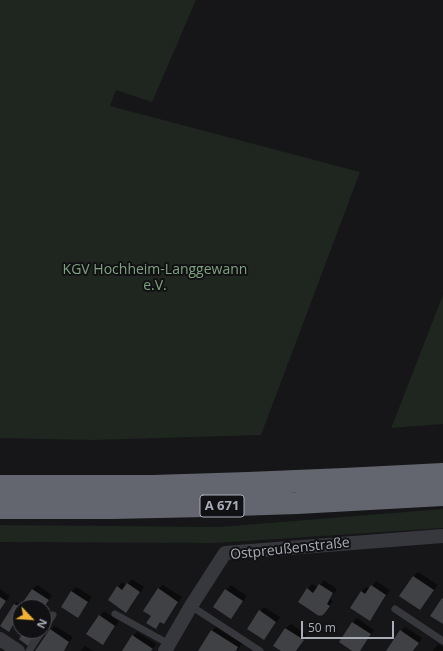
<!DOCTYPE html>
<meta charset="utf-8">
<style>
body{margin:0}
#map{position:relative;width:443px;height:651px;overflow:hidden;background:#161618;font-family:"Open Sans",sans-serif}
canvas{display:block}
.north{position:absolute;left:12px;top:599px;width:40px;height:40px;box-sizing:border-box;background:#111113;border:1px solid #4d4f55;border-radius:50%;rotate:115deg;font-size:11px;font-weight:700;line-height:16px;text-align:center;color:#a8adb8}
.north::after{content:'';display:block;margin:auto;width:14px;height:18px;background:#f2b134;clip-path:polygon(50% 0,100% 100%,50% 72%,0 100%)}
.scale{position:absolute;left:301px;top:621px;width:93px;height:18px;box-sizing:border-box;border:2px solid #a8adb8;border-top:0;padding-left:5px;font-size:12px;line-height:14px;white-space:nowrap;color:#a8adb8;-webkit-text-stroke:3px #111113;paint-order:stroke}
</style>
<div id="map">
<canvas width="443" height="651"></canvas>
<div class="north">N</div>
<div class="scale">50 m</div>
</div>
<script>
const ctx = document.querySelector('canvas').getContext('2d');
ctx.lineJoin = 'round';
function paint(path, color) { ctx.fillStyle = color; ctx.fill(path, 'evenodd'); }
const toPath = rows => new Path2D(rows.map(r => 'M' + r).join(''));
function trace(path, color, width, dash) { ctx.strokeStyle = color; ctx.lineWidth = width; ctx.lineCap = dash ? 'butt' : 'round'; ctx.setLineDash(dash || []); ctx.stroke(path); }
function drawText(font, color, halo, rows, align = 'center') {
  ctx.font = font + ' "Open Sans",sans-serif'; ctx.lineWidth = 4; ctx.setLineDash([]); ctx.textBaseline = 'middle'; ctx.strokeStyle = halo; ctx.fillStyle = color; for (const [text, x, y, turn = 0] of rows) {
    ctx.save(); ctx.translate(x, y); ctx.rotate((+turn || 0) * Math.PI / 180); ctx.textAlign = isNaN(turn) ? turn : align; if (halo) ctx.strokeText(text, 0, 0); ctx.fillText(text, 0, 0); ctx.restore();
  }
}
paint(toPath([
 [0,0,196,0,152,102,116,90,110,106,360,172,261,435,91,440,0,438],
 [443,295,443,424,391,428,392,426],
 [443,509,443,528,216,543,0,542,0,525,219,527]
]), '#1e261f');
paint(toPath([
 [418,572,438,585,424,604,420,609,400,596,414,576],
 [132,579,144,587,131,607,126,611,118,587,122,582,126,585],
 [324,580,337,589,330,599,333,601,328,608,323,613,307,589,312,584,318,588],
 [376,581,390,590,374,615,370,619,351,607,362,591,366,587,370,589],
 [37,585,52,595,44,608,44,607,27,607,25,606,24,607,20,607,20,613,1,626,15,604,17,602,22,605,32,589],
 [163,585,182,597,168,618,164,623,161,621,158,626,152,616,158,589],
 [231,585,247,596,235,613,231,618,226,590],
 [76,587,92,597,82,612,78,617,62,606,72,591],
 [0,589,10,596,0,610],
 [264,607,280,617,268,634,264,639,260,611],
 [104,611,119,621,107,639,102,644,100,616],
 [357,618,374,630,360,651,354,651,352,623],
 [219,624,244,640,237,651,199,651,212,631],
 [291,624,307,635,297,651,282,651,274,646,286,628],
 [55,626,73,637,64,651,38,651,50,630],
 [405,627,422,638,414,651,388,651,401,631],
 [137,632,156,644,152,651,123,651,133,636],
 [438,644,443,647,443,651,432,651],
 [85,646,93,651,80,651]
]), '#0007');
paint(toPath([
 [413,576,434,590,420,610,399,596],
 [127,583,140,592,126,613,108,600,117,586,122,590],
 [319,584,333,593,327,604,330,606,324,614,321,616,320,615,319,616,298,602,307,588,313,593],
 [371,585,386,595,370,621,350,608,361,591,365,594],
 [158,588,178,602,164,624,160,622,156,629,146,623,151,616,143,611],
 [32,589,49,600,44,607,25,607,21,605],
 [225,589,243,601,231,619,213,607],
 [71,591,88,602,78,618,61,607],
 [0,597,6,601,0,610],
 [442,598,443,599,443,624,430,616],
 [14,604,20,607,20,613,9,632,0,626],
 [259,610,276,622,264,640,247,629],
 [99,615,115,626,103,645,86,634],
 [352,622,371,634,360,651,352,651,339,642],
 [285,628,304,640,296,651,281,651,273,646],
 [50,629,69,642,64,651,35,651],
 [211,630,238,647,236,651,198,651],
 [400,630,419,643,413,651,386,651],
 [24,631,38,631,28,646,19,639],
 [132,635,153,649,151,651,122,651]
]), '#404145');
trace(toPath([
 [191,606,260,651],
 [395,609,443,641],
 [115,614,169,644],
 [44,628,53,615],
 [29,651,42,631]
]), '#37383d', 7);
trace(toPath([
 [0,639,18,651],
 [165,651,191,606,225,553,443,536]
]), '#37383d', 14);
trace(toPath([
 [0,486,153,486,248,483,344,479,443,474],
 [0,508,112,508,205,506,297,503,443,495]
]), '#63666e', 22);
for (const [x, y, w] of [
 [222,506,44]
]) { const box = new Path2D(); box.roundRect(x - w / 2, y - 11, w, 22, 3); ctx.fillStyle = '#111113'; ctx.fill(box); trace(box, '#a8adb8', 1); }
drawText('bold 13px', '#a8adb8', null, [
 ["A 671",222,506]
]);
drawText('14px', '#7fa381', '#111113', [
 ["KGV Hochheim-Langgewann",155,270],
 ["e.V.",155,286]
]);
drawText('14px', '#a8adb8', '#111113', [
 ["Ostpreußenstraße",290,549,-6]
]);
</script>
